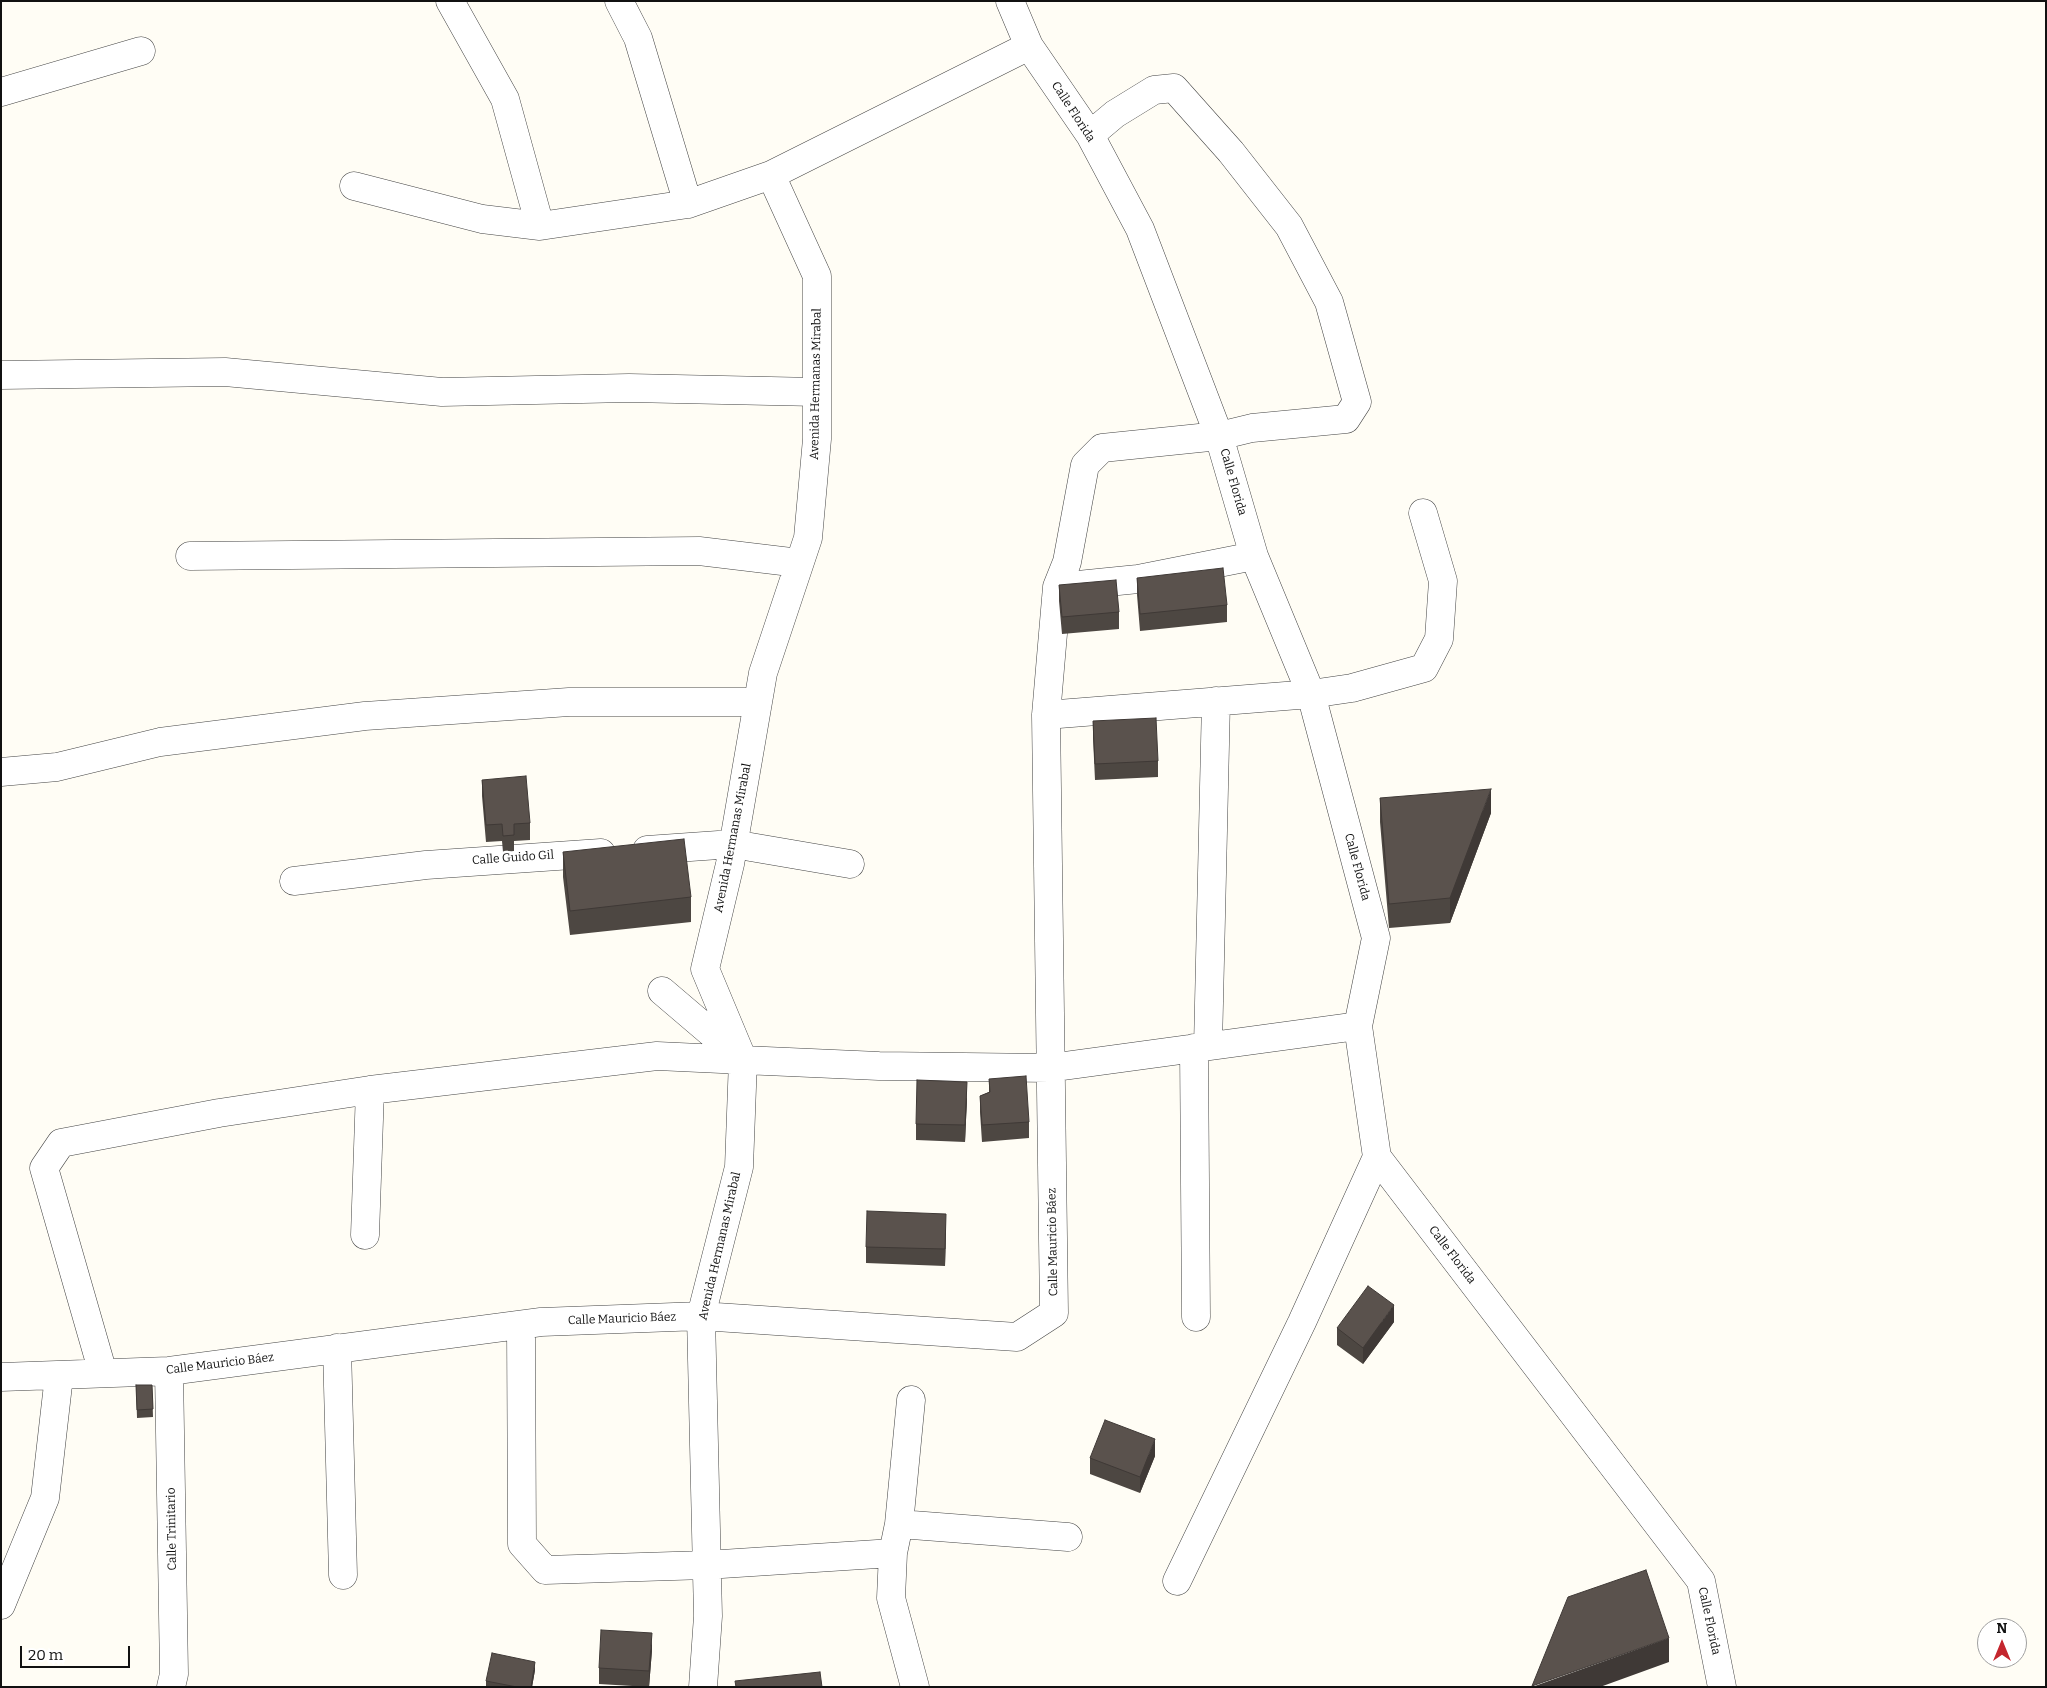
<!DOCTYPE html>
<meta charset="utf-8">
<style>
body{margin:0}
#map{position:relative;width:2047px;height:1688px;overflow:hidden;background:#fffdf5;font-family:Bitter,serif}
canvas{display:block}
.frame{position:absolute;inset:0;border:2px solid #111;pointer-events:none}
.north{position:absolute;left:1977px;top:1618px;width:50px;height:50px;box-sizing:border-box;background:#fff;border:1px solid #a0a0a0;border-radius:50%;rotate:0deg;font-size:14px;font-weight:700;line-height:20px;text-align:center;color:#111}
.north::after{content:'';display:block;margin:auto;width:18px;height:22px;background:#c4262e;clip-path:polygon(50% 0,100% 100%,50% 72%,0 100%)}
.scale{position:absolute;left:20px;top:1646px;width:110px;height:22px;box-sizing:border-box;border:2px solid #111;border-top:0;padding-left:6px;font-size:15px;line-height:18px;white-space:nowrap;color:#111;-webkit-text-stroke:4px #fff;paint-order:stroke}
</style>
<div id="map">
<canvas width="2047" height="1688"></canvas>
<div class="frame"></div>
<div class="north">N</div>
<div class="scale">20 m</div>
</div>
<script>
const ctx = document.querySelector('canvas').getContext('2d');
ctx.lineJoin = 'round';
const toPath = rows => new Path2D(rows.map(r => 'M' + r).join(''));
function trace(path, color, width, dash) { ctx.strokeStyle = color; ctx.lineWidth = width; ctx.lineCap = dash ? 'butt' : 'round'; ctx.setLineDash(dash || []); ctx.stroke(path); }
function paint(path, color) { ctx.fillStyle = color; ctx.fill(path, 'evenodd'); }
function drawText(font, color, halo, rows, align = 'center') {
  ctx.font = font + ' Bitter,serif'; ctx.lineWidth = 5; ctx.setLineDash([]); ctx.textBaseline = 'middle'; ctx.strokeStyle = halo; ctx.fillStyle = color; for (const [text, x, y, turn = 0] of rows) {
    ctx.save(); ctx.translate(x, y); ctx.rotate((+turn || 0) * Math.PI / 180); ctx.textAlign = isNaN(turn) ? turn : align; if (halo) ctx.strokeText(text, 0, 0); ctx.fillText(text, 0, 0); ctx.restore();
  }
}
const street = toPath([
 [450,1,505,99,540,226,688,204],
 [619,1,638,38,688,204,771,175,1029,46],
 [1010,1,1029,46,1090,135,1140,229,1219,436,1254,556,1311,694,1376,938,1358,1026,1377,1157,1701,1581,1722,1687],
 [1,92,141,51],
 [354,186,482,219,540,226],
 [1,375,225,372,442,392,629,388,817,392],
 [190,556,699,551,799,563],
 [1078,585,1138,579,1254,556],
 [1046,715,1311,694,1352,688,1424,668,1439,639,1443,581,1423,513],
 [1,772,57,767,160,742,365,716,569,702,758,702],
 [647,850,733,844,850,864],
 [294,881,426,865,601,853],
 [662,991,743,1060,879,1066,1049,1068,1358,1026],
 [1208,1046,1216,701],
 [1194,1048,1196,1317],
 [365,1235,370,1090],
 [521,1325,522,1544,545,1570,706,1565,893,1553],
 [337,1348,343,1575],
 [169,1371,174,1674,171,1687],
 [103,1373,44,1168,61,1143,219,1113,370,1090,657,1056,743,1060],
 [1,1377,169,1371,541,1322,701,1316,1017,1337,1054,1313,1046,715,1057,587,1067,562,1085,465,1102,448,1219,436,1252,428,1346,419,1357,402,1329,302,1289,226,1231,152,1174,88,1154,90,1115,114,1090,135],
 [911,1400,899,1524,893,1553,891,1598,915,1687],
 [899,1524,1068,1537],
 [1177,1581,1302,1322,1377,1157],
 [1,1605,45,1498,59,1376],
 [703,1687,708,1616,701,1316,739,1167,743,1060,705,969,730,864,763,673,808,538,817,439,817,276,771,175]
]);
trace(street, '#444', 29);
trace(street, '#fff', 28);
paint(toPath([
 [1137,578,1227,605,1227,622,1140,631,1137,595],
 [1059,585,1119,612,1119,629,1062,634,1059,601],
 [1093,721,1158,761,1158,777,1095,780,1093,738],
 [482,780,530,823,530,840,514,841,514,851,503,852,502,841,486,842,482,796],
 [1380,798,1491,813,1450,923,1389,928,1380,822],
 [563,852,691,897,691,922,570,935,563,877],
 [989,1079,1029,1122,1029,1138,982,1142,980,1112,980,1096,989,1092],
 [967,1098,965,1142,916,1140,916,1124],
 [946,1230,945,1266,866,1263,866,1247],
 [1394,1322,1363,1364,1337,1345,1337,1328],
 [136,1385,152,1385,153,1417,137,1418],
 [1155,1456,1140,1493,1090,1474,1090,1458],
 [652,1650,649,1687,599,1684,599,1668],
 [535,1670,532,1687,486,1687,486,1681]
]), '#4d4742');
paint(toPath([
 [1491,789,1491,813,1450,923,1450,898],
 [967,1082,967,1098,965,1142,965,1125],
 [946,1214,946,1230,945,1266,945,1249],
 [1394,1305,1394,1322,1363,1364,1363,1348],
 [1155,1439,1155,1456,1140,1493,1140,1477],
 [652,1633,652,1650,649,1687,649,1671],
 [1669,1638,1669,1662,1600,1687,1532,1687],
 [535,1662,535,1670,532,1687,531,1687]
]), '#3f3936');
const building = toPath([
 [1223,568,1227,605,1140,614,1137,578,1223,568],
 [1116,580,1119,612,1062,617,1059,585,1116,580],
 [1156,718,1158,761,1095,764,1093,721,1156,718],
 [526,776,530,823,514,824,514,835,503,836,502,824,486,825,482,780,526,776],
 [1491,789,1450,898,1389,904,1380,798,1491,789],
 [684,839,691,897,570,911,563,852,684,839],
 [1026,1076,1029,1122,982,1125,980,1096,990,1092,989,1079,1026,1076],
 [917,1080,967,1082,965,1125,916,1124,917,1080],
 [867,1211,946,1214,945,1249,866,1247,867,1211],
 [1368,1286,1394,1305,1363,1348,1337,1328,1368,1286],
 [136,1385,152,1385,153,1409,137,1410,136,1385],
 [1105,1420,1155,1439,1140,1477,1090,1458,1105,1420],
 [1646,1570,1669,1638,1532,1686,1568,1597,1646,1570],
 [601,1630,652,1633,649,1671,599,1668,601,1630],
 [492,1653,535,1662,531,1687,517,1687,486,1681,492,1653],
 [820,1672,822,1687,736,1687,735,1681,820,1672]
]);
paint(building, '#5a524d');
trace(building, '#3f3936', 1);
drawText('12px', '#111', '#fff', [
 ["Calle Florida",1073,112,57],
 ["Avenida Hermanas Mirabal",816,384,-89],
 ["Calle Florida",1233,482,74],
 ["Avenida Hermanas Mirabal",733,838,-79],
 ["Calle Guido Gil",513,858,-4],
 ["Calle Florida",1357,867,75],
 ["Calle Mauricio Báez",1053,1242,-91],
 ["Avenida Hermanas Mirabal",720,1246,-77],
 ["Calle Florida",1452,1255,53],
 ["Calle Mauricio Báez",622,1319,-2],
 ["Calle Mauricio Báez",220,1364,-7],
 ["Calle Trinitario",172,1529,-91],
 ["Calle Florida",1709,1621,78]
]);
</script>
